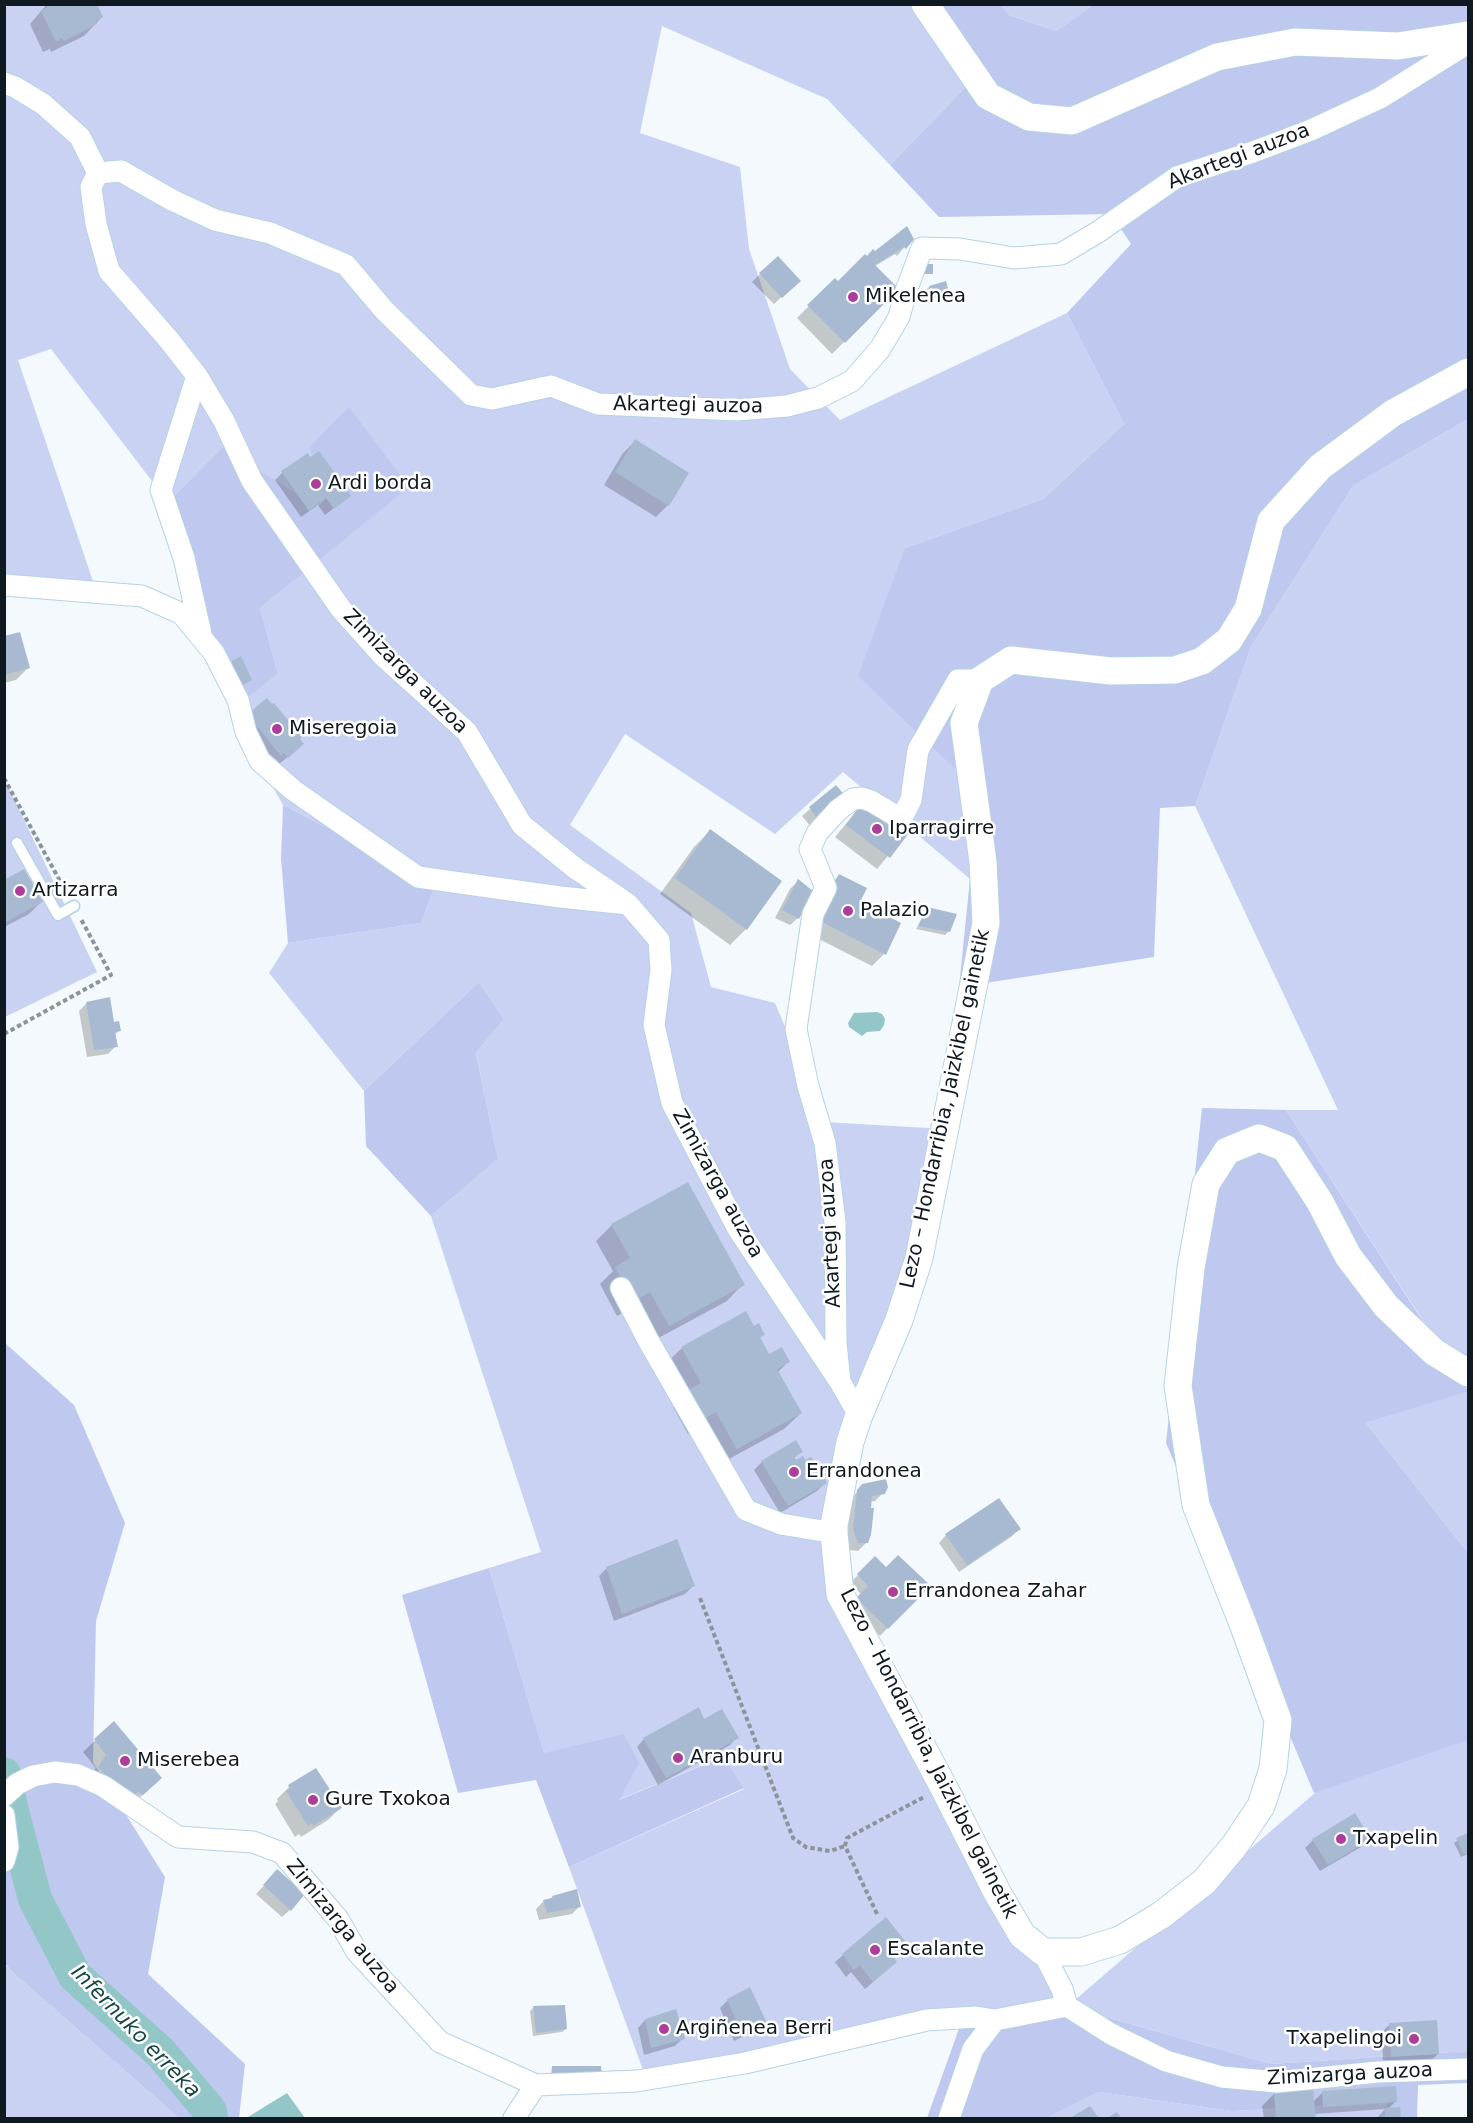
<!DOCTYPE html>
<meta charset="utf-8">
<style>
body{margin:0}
#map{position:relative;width:1473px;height:2123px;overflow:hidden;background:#f3f9fd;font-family:"DejaVu Sans",sans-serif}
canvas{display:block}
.frame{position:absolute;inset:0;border:6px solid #0f1a20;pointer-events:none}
</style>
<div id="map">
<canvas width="1473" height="2123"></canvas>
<div class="frame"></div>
</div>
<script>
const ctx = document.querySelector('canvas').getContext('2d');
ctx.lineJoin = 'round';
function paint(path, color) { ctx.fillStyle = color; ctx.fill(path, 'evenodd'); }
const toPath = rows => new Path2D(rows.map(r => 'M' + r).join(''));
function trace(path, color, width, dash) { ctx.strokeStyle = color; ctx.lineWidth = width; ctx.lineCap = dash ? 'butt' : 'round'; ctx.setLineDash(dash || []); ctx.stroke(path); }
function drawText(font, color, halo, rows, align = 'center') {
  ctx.font = font + ' "DejaVu Sans",sans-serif'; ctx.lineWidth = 5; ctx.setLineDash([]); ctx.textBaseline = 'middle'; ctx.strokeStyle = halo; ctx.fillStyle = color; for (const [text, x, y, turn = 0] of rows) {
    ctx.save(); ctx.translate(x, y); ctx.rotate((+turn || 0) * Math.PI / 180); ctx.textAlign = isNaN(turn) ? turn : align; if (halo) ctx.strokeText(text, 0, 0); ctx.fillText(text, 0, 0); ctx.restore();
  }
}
paint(toPath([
 [4,5,933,5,979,73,890,165,827,99,662,26,640,133,740,167,749,249,790,369,840,420,1067,313,1124,424,1043,499,905,548,969,782,970,879,843,772,775,834,625,734,570,825,691,913,711,987,775,1003,825,1122,945,1129,829,1556,1068,2006,1323,1786,1468,1739,1468,2051,1271,2064,1067,2006,961,2023,647,2081,569,1867,744,1789,722,1757,618,1800,544,1753,489,1568,541,1552,431,1216,498,1159,476,1053,504,1019,479,982,364,1091,269,973,288,943,421,923,436,883,283,805,230,712,278,674,260,608,409,486,334,489,318,506,222,447,168,502,51,349,18,360,97,593,5,576],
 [1001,5,1093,5,1056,31,1009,15],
 [1468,419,1468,1553,1366,1423,1468,1390,1286,1110,1338,1110,1195,806,1251,647,1353,486],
 [4,778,97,972,5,1017],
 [4,1963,11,1971,179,2118,5,2118],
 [1099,2092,1232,2111,1388,2103,1388,2118,1047,2118]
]), '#cad2f4');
paint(toPath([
 [933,5,1001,5,1009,15,1056,31,1093,5,1468,5,1468,419,1353,486,1251,647,1195,806,1160,808,1154,957,959,987,970,879,969,782,858,676,905,548,1043,499,1124,424,1067,313,1131,244,1111,214,939,217,890,165,979,73],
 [349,407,409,487,260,608,278,674,230,712,168,502,222,447,318,506,334,489,309,448],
 [283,805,436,883,421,923,288,943,281,859],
 [479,982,504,1019,476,1053,498,1159,431,1216,366,1146,364,1091],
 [1202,1108,1286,1110,1468,1391,1366,1423,1468,1553,1468,1740,1314,1793,1166,1443],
 [5,1343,74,1405,125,1523,96,1621,93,1762,165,1877,148,1974,245,2064,239,2118,179,2118,11,1971,5,1963],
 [489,1568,544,1753,624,1734,639,1763,619,1800,723,1757,744,1788,569,1867,536,1780,458,1793,402,1595],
 [1067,2006,1271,2064,1468,2051,1468,2083,1418,2085,1417,2118,1388,2118,1387,2103,1232,2111,1099,2092,1047,2118,927,2118,961,2023]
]), '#bfc8ee');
paint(toPath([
 [877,1012,882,1014,885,1019,884,1025,880,1031,867,1032,862,1036,849,1027,848,1023,854,1013],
 [287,2093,305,2118,249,2118,248,2117]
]), '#93c7c7');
paint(toPath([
 [47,4,96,4,102,17,84,36,51,52,50,49,43,52,30,24],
 [912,238,897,256,895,254,875,266,897,289,832,354,797,318,835,280,838,283,866,258],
 [760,274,791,288,774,304,752,282],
 [929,287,948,292,944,295,929,300,926,290],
 [635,441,668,505,656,517,604,485,623,453],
 [282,473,349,496,325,515,318,505,301,517,275,480],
 [4,638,28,668,16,680,4,683],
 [250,714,294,752,279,764,276,759,273,762,242,721],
 [836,787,811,827,802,816],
 [864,802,907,833,877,869,835,837],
 [710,831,746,929,730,945,660,894,694,847],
 [839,876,858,903,884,954,872,966,805,932,827,887],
 [4,881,41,902,29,914,4,927],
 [798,881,798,918,790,925,775,918,790,889],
 [928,909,948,932,945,935,916,929],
 [87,1003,119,1031,114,1035,116,1046,108,1054,87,1057,79,1011],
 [612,1225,743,1284,727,1301,653,1341,634,1307,617,1316,600,1284,613,1271,596,1241],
 [753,1328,763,1334,759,1338,769,1356,788,1362,778,1372,801,1413,784,1429,720,1464,700,1428,688,1434,673,1407,683,1396,665,1364,682,1348],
 [801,1451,794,1458,825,1483,817,1491,780,1513,754,1470,762,1462],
 [863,1485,883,1493,875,1501,870,1502,866,1543,858,1551,850,1550,846,1539,850,1500],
 [1019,1529,1011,1537,959,1572,939,1543,946,1535],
 [676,1541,693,1586,685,1594,614,1621,599,1576,606,1569],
 [875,1558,886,1569,928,1586,880,1636,849,1606,861,1594,850,1583],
 [704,1721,737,1737,730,1745,658,1785,637,1747,644,1739],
 [113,1723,148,1790,130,1806,87,1779,96,1768,83,1752],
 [289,1787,340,1808,328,1820,301,1837,299,1834,295,1837,275,1804,278,1801,277,1799],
 [1468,1834,1468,1854,1461,1857,1454,1843],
 [1369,1839,1361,1847,1320,1871,1305,1848,1313,1840],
 [270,1879,290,1910,282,1917,256,1894],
 [553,1897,580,1906,572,1914,539,1920,536,1909,544,1901],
 [900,1953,893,1959,888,1969,865,1989,851,1972,846,1977,835,1962,843,1955],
 [728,2000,765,2022,757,2030,734,2041,720,2008],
 [533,2008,566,2029,562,2032,533,2036,530,2011],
 [645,2020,683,2038,675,2046,644,2055,638,2028],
 [1390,2024,1438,2054,1430,2061,1383,2064,1382,2032],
 [1323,2092,1396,2101,1388,2109,1399,2109,1399,2118,1377,2118,1385,2109,1314,2114,1315,2118,1264,2118,1262,2106,1274,2094,1313,2102]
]), '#0003');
trace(toPath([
 [4,1774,12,1811,35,1899,75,1976,160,2052,210,2111,211,2118]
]), '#93c7c7', 34);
paint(toPath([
 [47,4,97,4,103,17,96,21,97,24,64,41,62,38,56,42,41,11,48,7],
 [907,226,914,239,906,249,904,247,875,265,899,289,845,343,807,305,835,278,838,281,865,254,867,256,873,249,875,251],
 [778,256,801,281,782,298,759,273],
 [917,264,933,264,933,274,917,274],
 [946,281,949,292,932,297,929,286],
 [635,439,689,473,669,506,615,472],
 [319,451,351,496,334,509,326,498,309,511,281,471,308,453,310,457],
 [20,632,30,668,4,675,4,636],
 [241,656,252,680,239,687,228,663],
 [267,698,272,704,274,703,302,737,300,739,304,744,288,758,284,753,281,756,252,720,254,719,249,713],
 [836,785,847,798,819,821,809,807],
 [864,800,909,833,890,858,846,825],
 [710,829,782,881,747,930,675,878],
 [24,869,43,902,4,923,4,880],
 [839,874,867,888,860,902,901,923,886,955,816,919],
 [798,879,813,891,799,919,782,910],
 [927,907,957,914,950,932,918,926],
 [110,997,114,1022,119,1021,121,1031,115,1032,118,1047,94,1050,86,1002],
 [688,1182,745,1285,669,1326,650,1292,634,1301,615,1267,630,1258,611,1224],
 [746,1311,754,1326,759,1323,765,1335,760,1337,769,1354,782,1347,790,1362,777,1369,802,1413,737,1449,716,1412,704,1419,688,1390,701,1383,681,1347],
 [796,1440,803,1452,794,1457,796,1460,803,1456,805,1460,811,1457,827,1483,788,1506,761,1461],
 [886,1479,888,1487,885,1494,872,1496,871,1508,874,1508,871,1535,868,1543,858,1543,853,1530,857,1490,862,1484],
 [999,1498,1021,1529,967,1565,945,1534],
 [677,1539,695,1586,622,1614,606,1567],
 [898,1555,931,1586,888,1629,856,1598,868,1586,857,1574,875,1556,886,1567],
 [699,1707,704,1719,722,1709,739,1738,666,1778,643,1738],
 [114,1721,162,1778,143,1795,138,1792,135,1795,125,1788,121,1791,98,1767,106,1755,94,1739],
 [316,1768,342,1808,313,1826,311,1823,308,1826,286,1791,290,1789,288,1785],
 [1355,1813,1371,1839,1328,1865,1312,1839],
 [1468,1833,1468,1853,1464,1855,1456,1838],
 [277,1869,305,1894,291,1911,263,1885],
 [577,1889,581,1907,547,1913,543,1900,553,1898,552,1896],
 [886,1917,909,1946,894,1958,897,1962,873,1982,860,1965,854,1970,842,1954],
 [750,1987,767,2023,742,2035,727,1999],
 [565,2005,567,2029,536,2033,533,2006],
 [676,2009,685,2039,651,2048,645,2019],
 [1437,2020,1439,2054,1391,2057,1389,2023],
 [552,2066,601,2066,602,2076,551,2076],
 [1396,2086,1397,2102,1323,2107,1322,2091],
 [1313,2089,1316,2118,1276,2118,1274,2093],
 [1090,2106,1099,2118,1070,2118],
 [1400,2107,1401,2118,1385,2118,1385,2108],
 [1117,2112,1121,2118,1107,2118]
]), '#a8bad1');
const service = toPath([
 [17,843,58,915,74,906]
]);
const minor = toPath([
 [4,83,15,87,43,104,80,137,98,173],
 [98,173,121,171,172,200,215,220,270,233,346,265,384,310,471,395,492,399,551,386,598,404,737,410,787,406,818,398,852,381,880,349,899,317,906,291,922,248,960,249,1014,258,1061,254,1098,232,1177,177,1253,152,1311,130,1380,98,1468,43],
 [98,173,91,187,96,224,109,271,169,340,197,376,224,421,252,481,341,609,383,656,467,732,522,825,575,868,625,902],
 [197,376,161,490,184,558,201,634],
 [4,585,142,596,182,614,214,653,238,700,246,732,260,761,293,790,418,877,560,897,628,904,659,940,661,970,654,1025,672,1103,738,1229,840,1382],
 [621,1288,648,1340,746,1510,781,1524,834,1533],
 [859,1415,840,1382,836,1343,835,1222,825,1143,808,1086,796,1029,813,914,826,888,810,849,817,833,838,810,853,799,862,798,871,801,901,819,911,800,918,750,958,680,980,680],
 [4,1796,17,1784,33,1776,55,1772,78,1775,103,1786,178,1837,253,1842,282,1853,338,1919,357,1952,440,2042,536,2085],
 [4,1815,8,1847,4,1861],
 [1067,2006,1111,2034,1166,2061,1222,2077,1277,2082,1378,2072,1468,2069],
 [514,2118,536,2085,637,2081,745,2063,927,2020,976,2017,995,2020,1067,2006,1062,1989,1043,1952],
 [949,2118,973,2049,995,2020]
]);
const tertiary = toPath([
 [925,4,988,96,1029,117,1072,121,1217,57,1295,42,1398,46,1468,35],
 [1468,372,1393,413,1320,467,1271,521,1248,609,1229,640,1202,661,1175,670,1111,671,1011,660,980,680,964,723,983,862,986,923,919,1258,899,1320,859,1415,850,1442,834,1525,834,1533,840,1594,943,1786,998,1894,1022,1935,1043,1952,1081,1952,1120,1940,1160,1916,1204,1882,1235,1845,1261,1806,1273,1769,1278,1720,1243,1624,1196,1505,1178,1386,1191,1268,1206,1184,1227,1151,1259,1138,1285,1148,1320,1202,1348,1256,1386,1306,1434,1352,1468,1373]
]);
trace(service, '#b6d2e4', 13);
trace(minor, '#b6d2e4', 23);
trace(tertiary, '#b6d2e4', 29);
trace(toPath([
 [4,778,67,894],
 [4,1034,111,975,81,919],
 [700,1598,793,1838,806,1847,830,1851,845,1846],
 [877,1914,845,1846,847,1838,924,1797]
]), '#8c9499', 4, [4.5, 3]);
trace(service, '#fff', 10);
trace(minor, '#fff', 21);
trace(tertiary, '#fff', 27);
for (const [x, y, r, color] of [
 [853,297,6,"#ad3d9a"],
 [316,484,6,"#ad3d9a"],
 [277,729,6,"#ad3d9a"],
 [877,829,6,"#ad3d9a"],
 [20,891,6,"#ad3d9a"],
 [848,911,6,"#ad3d9a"],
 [794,1472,6,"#ad3d9a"],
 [893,1592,6,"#ad3d9a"],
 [678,1758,6,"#ad3d9a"],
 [125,1761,6,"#ad3d9a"],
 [313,1800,6,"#ad3d9a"],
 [1341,1839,6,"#ad3d9a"],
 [875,1950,6,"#ad3d9a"],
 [664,2029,6,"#ad3d9a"],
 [1414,2039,6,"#ad3d9a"]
]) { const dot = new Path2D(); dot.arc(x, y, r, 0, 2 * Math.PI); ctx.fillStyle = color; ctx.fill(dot); trace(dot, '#fff', 2); }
drawText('20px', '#0f1a20', '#fff', [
 ["Akartegi auzoa",1239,157,-21],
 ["Akartegi auzoa",688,406,1],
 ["Zimizarga auzoa",405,672,45],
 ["Lezo – Hondarribia, Jaizkibel gainetik",946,1109,-78],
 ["Zimizarga auzoa",717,1184,61],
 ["Akartegi auzoa",831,1233,-93],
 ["Lezo – Hondarribia, Jaizkibel gainetik",928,1754,63],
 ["Zimizarga auzoa",342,1927,51],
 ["Zimizarga auzoa",1350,2075,-3]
]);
drawText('20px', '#0f1a20', '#fff', [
 ["Mikelenea",865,297],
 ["Ardi borda",328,484],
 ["Miseregoia",289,729],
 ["Iparragirre",889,829],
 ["Artizarra",32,891],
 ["Palazio",860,911],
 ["Errandonea",806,1472],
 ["Errandonea Zahar",905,1592],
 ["Aranburu",690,1758],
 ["Miserebea",137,1761],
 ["Gure Txokoa",325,1800],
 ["Txapelin",1353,1839],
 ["Escalante",887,1950],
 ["Argiñenea Berri",676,2029],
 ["Txapelingoi",1402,2039,"right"]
], 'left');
drawText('italic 21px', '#174646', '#fff', [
 ["Infernuko erreka",135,2032,46]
]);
</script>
